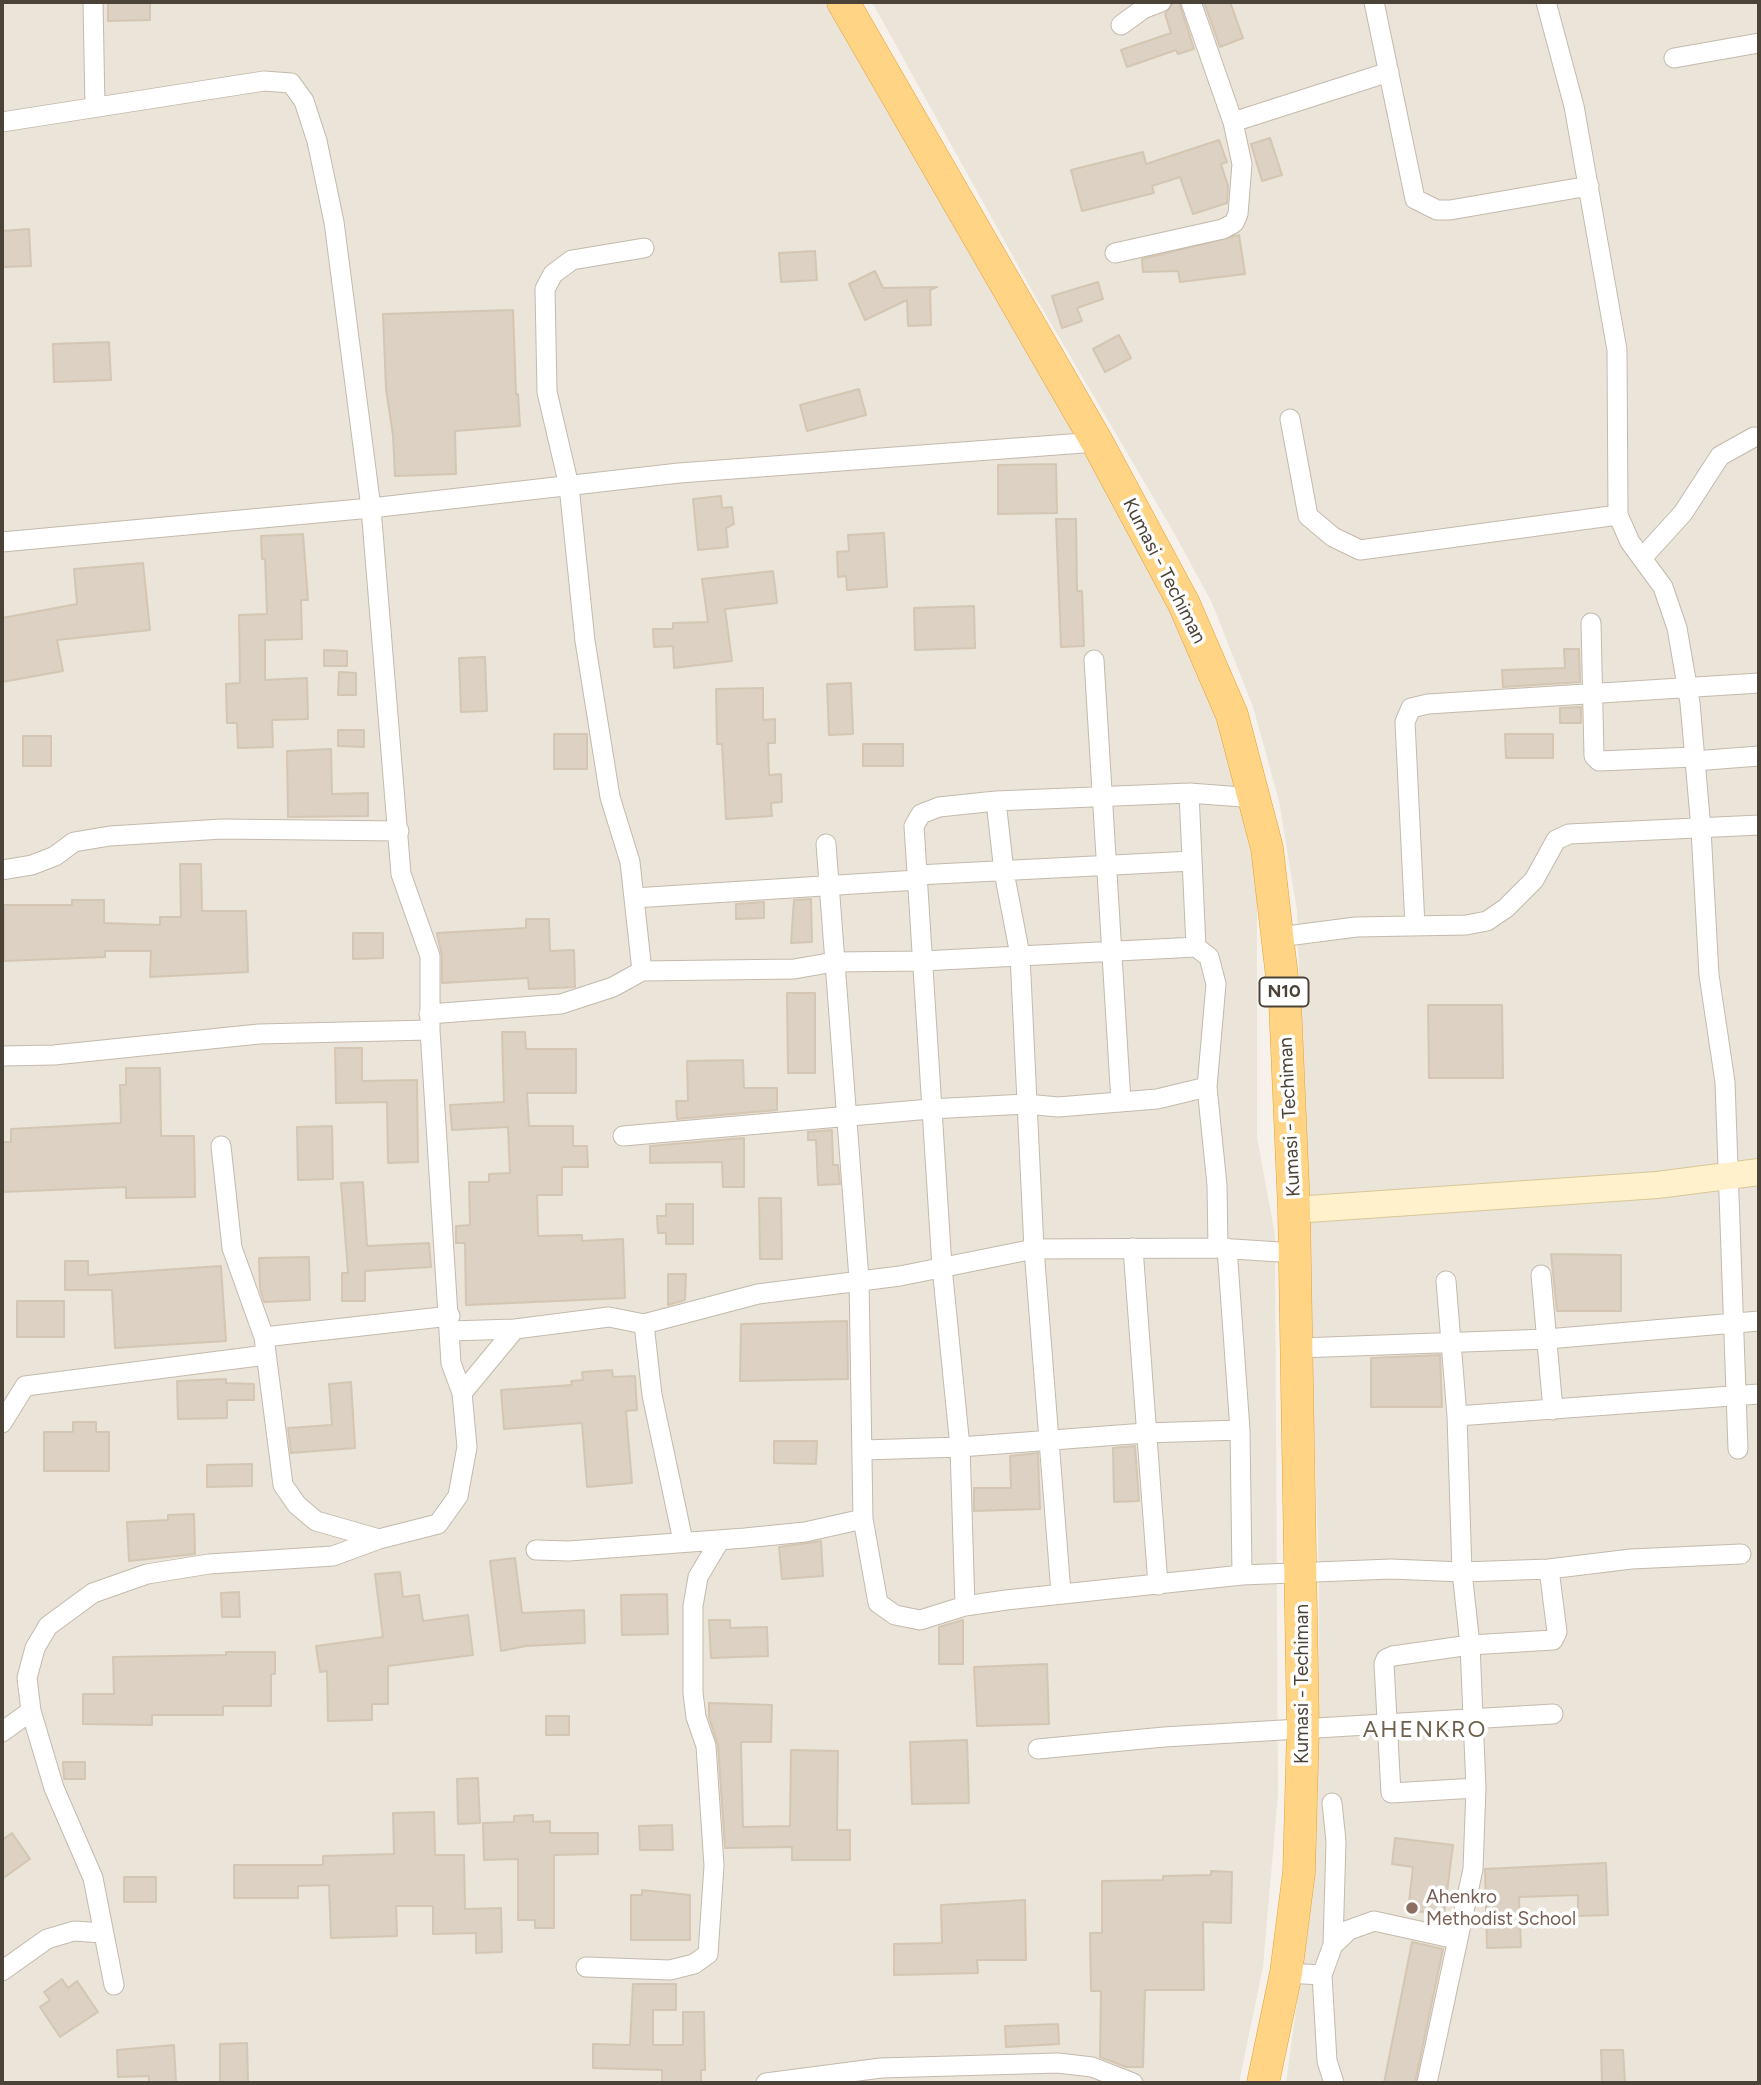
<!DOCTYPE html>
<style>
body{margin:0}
#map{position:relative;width:1761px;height:2085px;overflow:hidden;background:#f6f2eb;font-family:Figtree,sans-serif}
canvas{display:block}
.frame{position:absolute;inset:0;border:4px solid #4b4338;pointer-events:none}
</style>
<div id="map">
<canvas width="1761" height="2085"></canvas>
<div class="frame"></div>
</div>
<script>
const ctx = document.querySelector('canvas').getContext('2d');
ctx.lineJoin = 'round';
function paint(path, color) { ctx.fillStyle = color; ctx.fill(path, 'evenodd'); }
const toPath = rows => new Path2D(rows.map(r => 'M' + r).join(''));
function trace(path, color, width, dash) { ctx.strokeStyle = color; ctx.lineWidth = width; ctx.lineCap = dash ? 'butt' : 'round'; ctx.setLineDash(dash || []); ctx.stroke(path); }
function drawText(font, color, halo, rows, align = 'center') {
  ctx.font = font + ' Figtree,sans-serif'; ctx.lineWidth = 7; ctx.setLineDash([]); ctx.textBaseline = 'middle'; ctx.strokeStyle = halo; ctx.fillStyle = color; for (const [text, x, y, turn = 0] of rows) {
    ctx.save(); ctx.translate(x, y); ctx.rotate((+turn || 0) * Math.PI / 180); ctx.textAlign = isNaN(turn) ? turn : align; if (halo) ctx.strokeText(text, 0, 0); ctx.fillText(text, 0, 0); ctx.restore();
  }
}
paint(toPath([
 [2,2,827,2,1114,494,1218,697,1257,882,1257,1137,1275,1235,1278,1794,1263,1967,1239,2083,2,2083],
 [872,2,1759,2,1759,2083,1286,2083,1306,1936,1318,1801,1319,1577,1297,911,1279,801,1253,707,1212,603,1173,531,1035,296]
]), '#ebe4d9');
const building = toPath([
 [108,2,150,2,150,20,108,21,108,2],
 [1179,2,1194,49,1178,54,1176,50,1127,67,1121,50,1171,33,1165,14,1173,3,1179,2],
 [1204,2,1230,2,1243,38,1220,47,1204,2],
 [1270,138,1282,175,1262,181,1251,144,1270,138],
 [1219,140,1227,162,1221,164,1228,186,1227,203,1193,214,1180,177,1152,186,1154,193,1082,211,1071,170,1143,152,1146,164,1219,140],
 [29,229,31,266,2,267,2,231,29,229],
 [1239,235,1245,274,1180,282,1178,271,1143,272,1142,259,1239,235],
 [815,251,817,280,781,282,779,253,815,251],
 [875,271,883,288,937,287,930,290,931,325,908,326,907,300,865,320,849,284,875,271],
 [1098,282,1103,299,1077,308,1082,321,1062,328,1052,296,1098,282],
 [513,310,516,395,518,394,520,426,455,431,456,474,395,476,393,435,386,389,383,314,513,310],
 [1119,335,1131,358,1105,372,1093,349,1119,335],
 [109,342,111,380,54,382,53,344,109,342],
 [859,389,866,415,807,431,800,405,859,389],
 [1056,464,1057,513,998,514,998,465,1056,464],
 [721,496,722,508,732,507,734,524,726,528,728,547,698,550,693,499,721,496],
 [1056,519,1076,519,1077,591,1082,591,1084,646,1061,647,1056,519],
 [884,533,887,587,847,590,846,576,838,577,837,552,849,551,848,535,884,533],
 [303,534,308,600,301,600,302,639,265,640,265,680,307,678,308,719,272,720,273,747,238,748,237,723,227,723,226,684,240,683,239,615,267,614,265,559,262,559,261,536,303,534],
 [143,563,150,630,57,640,63,671,2,682,2,618,77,604,74,569,143,563],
 [773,571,777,603,725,609,732,661,674,668,673,646,654,647,653,629,673,629,673,623,708,622,702,579,773,571],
 [974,606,975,648,915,650,914,608,974,606],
 [1564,649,1579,649,1580,682,1503,687,1502,670,1565,668,1564,649],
 [324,650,347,651,347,666,324,666,324,650],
 [485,657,487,711,461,712,459,658,485,657],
 [339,672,356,673,356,695,338,695,339,672],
 [851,683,853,734,829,735,827,684,851,683],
 [763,688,763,720,775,719,775,743,768,743,769,775,781,774,782,802,771,803,772,816,726,819,722,744,717,744,716,689,763,688],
 [1581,707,1581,723,1560,723,1560,708,1581,707],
 [338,730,364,730,364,747,338,746,338,730],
 [554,734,587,734,587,769,554,769,554,734],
 [1505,734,1553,734,1553,758,1506,758,1505,734],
 [23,736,51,736,51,766,23,766,23,736],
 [863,744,903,744,903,766,863,766,863,744],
 [331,749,332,794,368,793,368,816,288,817,287,751,331,749],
 [180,864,201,864,202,911,246,911,248,972,150,977,151,951,105,951,105,957,4,961,4,905,72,905,72,900,104,900,104,923,160,925,160,917,181,917,180,864],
 [811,899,812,942,791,943,794,900,811,899],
 [764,902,764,918,736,919,736,904,764,902],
 [526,919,549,919,550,951,574,950,575,987,529,989,528,978,442,983,442,956,437,933,526,928,526,919],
 [353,933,383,933,383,958,353,959,353,933],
 [787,993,815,993,815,1073,788,1073,787,993],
 [1428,1005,1502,1005,1503,1078,1429,1078,1428,1005],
 [502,1032,525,1032,526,1049,576,1049,576,1093,527,1093,529,1126,573,1126,573,1146,587,1146,588,1167,562,1167,562,1195,537,1195,538,1236,582,1235,582,1241,623,1239,625,1298,466,1305,465,1243,456,1243,456,1226,470,1225,469,1182,489,1182,489,1174,510,1173,508,1127,452,1130,450,1105,504,1102,502,1032],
 [335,1048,362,1048,362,1081,417,1080,418,1162,388,1163,387,1102,336,1103,335,1048],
 [743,1060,744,1088,777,1088,777,1110,677,1119,676,1101,688,1101,687,1061,743,1060],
 [126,1068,160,1068,161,1136,194,1136,195,1197,126,1198,126,1187,2,1192,2,1142,11,1142,11,1129,121,1123,120,1085,126,1085,126,1068],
 [332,1126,333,1179,298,1180,297,1127,332,1126],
 [832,1130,833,1165,838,1165,840,1184,818,1185,816,1140,808,1140,808,1132,832,1130],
 [744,1138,744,1187,723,1187,722,1162,650,1163,650,1146,744,1138],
 [363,1182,367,1246,429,1243,431,1267,365,1271,365,1301,342,1301,342,1273,348,1273,341,1183,363,1182],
 [759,1198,781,1198,782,1259,760,1259,759,1198],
 [666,1204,693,1204,693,1244,666,1244,666,1233,658,1233,657,1216,666,1216,666,1204],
 [1551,1254,1621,1255,1621,1311,1557,1311,1551,1254],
 [309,1257,310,1300,264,1302,260,1288,259,1258,309,1257],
 [65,1261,88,1261,88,1275,221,1266,226,1341,115,1348,112,1290,65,1290,65,1261],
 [668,1274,686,1274,685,1300,668,1305,668,1274],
 [17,1301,64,1301,64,1337,17,1337,17,1301],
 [847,1321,848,1379,740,1381,741,1324,847,1321],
 [1440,1355,1442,1407,1371,1407,1371,1358,1440,1355],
 [612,1370,613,1377,635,1376,637,1410,626,1411,632,1483,587,1487,582,1423,504,1429,501,1390,572,1385,571,1381,583,1380,582,1372,612,1370],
 [226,1379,226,1383,254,1384,254,1400,227,1400,227,1418,178,1419,177,1381,226,1379],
 [351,1382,355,1448,291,1453,288,1428,332,1425,329,1384,351,1382],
 [73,1422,96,1422,96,1432,109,1432,109,1471,44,1471,44,1432,73,1432,73,1422],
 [774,1441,817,1441,816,1464,774,1463,774,1441],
 [1135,1446,1139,1501,1114,1502,1113,1448,1135,1446],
 [1038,1453,1040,1509,974,1511,974,1488,1011,1488,1010,1456,1038,1453],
 [252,1464,252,1486,207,1487,207,1465,252,1464],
 [194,1514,195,1554,129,1561,127,1522,168,1520,168,1515,194,1514],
 [821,1541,823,1576,782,1579,779,1547,821,1541],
 [515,1558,522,1613,584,1610,585,1643,526,1646,501,1651,490,1561,515,1558],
 [400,1572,403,1597,419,1595,423,1621,468,1615,473,1655,388,1666,388,1704,372,1704,372,1720,328,1721,327,1671,320,1672,316,1646,383,1637,375,1574,400,1572],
 [239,1592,240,1617,222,1617,221,1593,239,1592],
 [667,1594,668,1634,622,1635,621,1595,667,1594],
 [709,1620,730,1620,730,1628,767,1627,768,1656,711,1658,709,1620],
 [963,1620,963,1664,939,1664,939,1627,963,1620],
 [226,1652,275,1652,275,1674,271,1674,271,1706,223,1706,223,1715,152,1715,152,1725,83,1724,83,1694,114,1694,113,1657,226,1655,226,1652],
 [1047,1664,1049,1724,977,1726,974,1667,1047,1664],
 [709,1703,772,1705,771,1742,741,1742,743,1827,790,1826,791,1750,838,1751,837,1830,850,1830,850,1860,792,1860,792,1847,725,1848,718,1745,709,1717,709,1703],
 [546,1716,569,1716,569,1735,546,1735,546,1716],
 [967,1740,969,1803,912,1804,910,1742,967,1740],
 [63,1762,85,1762,85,1779,64,1779,63,1762],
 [478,1778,480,1823,458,1824,457,1779,478,1778],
 [434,1812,435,1855,464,1855,465,1909,501,1908,502,1952,476,1953,476,1933,433,1934,433,1906,396,1906,397,1936,331,1938,329,1885,298,1886,298,1898,234,1898,234,1865,323,1865,323,1856,394,1854,393,1813,434,1812],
 [533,1815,533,1822,550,1821,550,1833,598,1833,598,1854,554,1855,554,1928,535,1928,535,1920,518,1920,518,1859,484,1860,483,1823,514,1822,514,1816,533,1815],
 [672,1825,673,1850,640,1850,639,1826,672,1825],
 [12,1833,30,1859,2,1879,2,1840,12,1833],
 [1395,1838,1453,1845,1444,1915,1408,1910,1413,1867,1392,1864,1395,1838],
 [1606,1863,1608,1915,1578,1916,1578,1895,1519,1897,1521,1947,1487,1948,1485,1869,1606,1863],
 [1211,1871,1232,1872,1231,1923,1203,1922,1204,1990,1145,1990,1143,2067,1126,2067,1100,2057,1101,1991,1091,1991,1090,1933,1102,1933,1102,1881,1163,1880,1163,1876,1211,1875,1211,1871],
 [124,1877,156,1877,156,1902,124,1902,124,1877],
 [642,1890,690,1895,690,1940,631,1940,631,1895,642,1895,642,1890],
 [1025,1900,1026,1960,977,1960,978,1973,894,1975,894,1944,942,1943,941,1905,1025,1900],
 [1412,1942,1443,1949,1415,2083,1384,2083,1412,1942],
 [62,1979,68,1988,77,1981,98,2012,60,2037,40,2007,50,2000,44,1992,62,1979],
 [633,1984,676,1984,676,2010,653,2010,653,2045,683,2045,683,2012,704,2012,705,2070,701,2070,701,2083,662,2083,662,2070,593,2068,593,2044,630,2045,633,1984],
 [1058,2024,1059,2044,1006,2047,1005,2026,1058,2024],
 [247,2043,248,2083,220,2083,220,2044,247,2043],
 [174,2045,176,2083,149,2083,149,2076,118,2077,117,2050,174,2045],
 [1601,2050,1623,2050,1625,2083,1602,2083,1601,2050]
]);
paint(building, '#dcd1c2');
trace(building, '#d4c6b2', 2);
const minor = toPath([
 [93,2,95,107],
 [1374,2,1415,199,1437,210,1450,210,1589,186],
 [1546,2,1574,106,1617,350,1618,515,1630,542,1663,587,1677,628,1690,703,1701,829,1709,975,1725,1082,1738,1449],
 [1121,25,1143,9,1161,2],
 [1674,58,1759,43],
 [2,122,264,81,291,83,304,101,317,141,334,222,371,508,401,874,430,956,430,1030,451,1363,462,1393,467,1447,458,1496,438,1524,379,1539,316,1521,297,1505,283,1485,264,1337,232,1248,221,1146],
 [1233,122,1389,72],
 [644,248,572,260,553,274,545,289,547,392,569,486,585,641,610,797,630,862,642,971,794,969,834,962,922,961,1196,947,1209,957,1216,984,1207,1087,1217,1185,1218,1248],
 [1115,253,1223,229,1234,223,1238,214,1242,164,1233,122,1191,2],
 [1290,419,1308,516,1333,537,1360,550,1618,515],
 [2,542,371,508,679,473,1097,442],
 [1643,557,1683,513,1720,456,1754,437],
 [1591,623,1594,756,1599,761,1694,757],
 [1094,660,1121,1102],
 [1694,761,1759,756],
 [1189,793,1196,947],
 [996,801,1004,872,1020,955,1034,1249,1061,1593],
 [826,844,859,1279,863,1519,878,1603,895,1615,920,1620,965,1606,1006,1600,1242,1575,1391,1569,1462,1572,1549,1569,1631,1559,1741,1554],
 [2,870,32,865,55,856,74,842,110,836,222,829,399,831],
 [917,875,1192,861],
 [634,898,917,880],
 [1415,926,1405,722,1411,708,1428,704,1759,683],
 [1279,937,1356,927,1466,925,1487,921,1506,908,1534,880,1556,840,1569,834,1759,825],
 [429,1014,561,1004,613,987,642,971],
 [2,1056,54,1055,259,1034,430,1030],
 [623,1136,930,1109,1026,1104,1058,1107,1157,1099,1207,1087],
 [1133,1248,1158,1585],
 [1227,1248,1240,1430,1242,1575],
 [1541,1275,1553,1410],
 [644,1324,652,1395,683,1541],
 [450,1331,515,1329,609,1317,644,1324,758,1294,900,1276,1034,1249,1218,1248,1295,1253],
 [264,1337,450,1316],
 [1299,1348,1547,1339,1759,1321],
 [462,1393,515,1329],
 [1457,1416,1759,1394],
 [2,1423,25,1386,266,1355],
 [863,1450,960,1447,1145,1433,1240,1430],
 [536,1550,569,1551,745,1538,805,1532,863,1519],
 [965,1606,960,1447,942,1267,914,826,921,814,939,807,996,801,1189,793,1256,798],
 [2,1732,31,1711],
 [1038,1749,1164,1737,1553,1714],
 [1476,1788,1391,1793,1384,1664,1386,1659,1393,1656,1470,1645,1553,1640,1557,1632,1549,1569],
 [1332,1803,1336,1841,1333,1945],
 [586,1967,670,1970,694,1964,708,1954,714,1866,706,1746,696,1717,693,1693,693,1606,698,1577,720,1540],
 [2,1971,47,1939,74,1931,103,1933],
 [1286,1973,1322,1975,1333,1945,1349,1930,1374,1921,1456,1939],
 [1322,1975,1327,2061,1334,2083],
 [114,1985,93,1878,54,1788,31,1711,27,1678,35,1648,48,1626,93,1593,147,1574,209,1564,333,1556,379,1539],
 [766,2083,881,2068,1058,2063,1092,2067,1133,2083],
 [1427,2083,1473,1869,1476,1788,1470,1645,1462,1572,1457,1416,1446,1281]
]);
const secondary = toPath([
 [1294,1210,1657,1185,1759,1172]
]);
const trunk = toPath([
 [843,2,1097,442,1184,604,1232,715,1267,848,1285,1003,1294,1210,1303,1728,1299,1872,1286,1973,1263,2083]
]);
trace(minor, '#c3baac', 21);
trace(secondary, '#d9c698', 28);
trace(trunk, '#e8a033', 33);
trace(minor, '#fff', 19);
trace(secondary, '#fff1cc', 26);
trace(trunk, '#ffd484', 32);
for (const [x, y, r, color] of [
 [1412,1908,7,"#8d6e63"]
]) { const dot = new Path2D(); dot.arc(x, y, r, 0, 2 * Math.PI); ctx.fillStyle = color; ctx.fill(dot); trace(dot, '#fff', 2.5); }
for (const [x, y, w] of [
 [1284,992,49]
]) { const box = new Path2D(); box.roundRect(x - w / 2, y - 14.5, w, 29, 5); ctx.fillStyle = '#fff'; ctx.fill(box); trace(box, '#4b4338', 2); }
drawText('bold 18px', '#4b4338', null, [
 ["N10",1284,992]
]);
drawText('19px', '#4b4338', '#fff', [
 ["Kumasi - Techiman",1164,571,63],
 ["Kumasi - Techiman",1290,1117,-93],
 ["Kumasi - Techiman",1302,1684,-90]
]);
drawText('19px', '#785e54', '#fff', [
 ["Ahenkro",1426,1897],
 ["Methodist School",1426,1919]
], 'left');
ctx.letterSpacing = '2px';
drawText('23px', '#6f614e', '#fff', [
 ["AHENKRO",1425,1730]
]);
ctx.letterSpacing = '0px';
</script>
